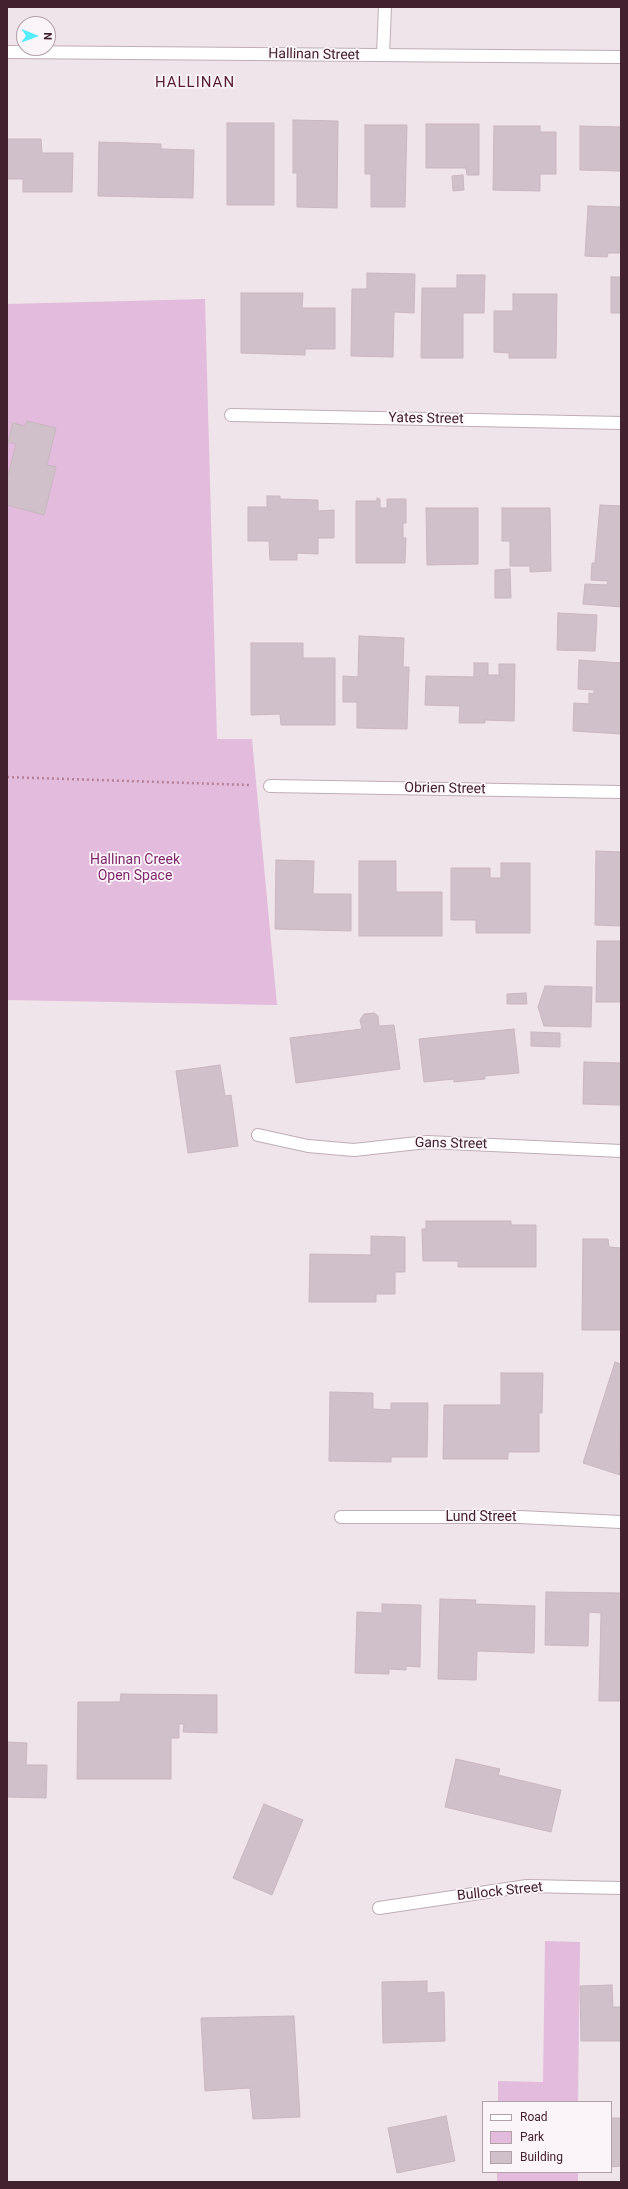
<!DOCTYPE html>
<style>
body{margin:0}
#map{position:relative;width:628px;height:2189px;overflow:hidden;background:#efe4ea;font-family:Roboto,sans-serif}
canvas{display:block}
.frame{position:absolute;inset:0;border:8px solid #43212f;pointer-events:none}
.legend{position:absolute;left:482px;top:2101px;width:130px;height:72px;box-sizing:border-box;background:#fbf5f9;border:1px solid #b1a0a8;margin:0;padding:5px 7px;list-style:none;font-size:12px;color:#43212f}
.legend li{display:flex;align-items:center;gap:8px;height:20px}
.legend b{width:20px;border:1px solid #b1a0a8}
.north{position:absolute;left:16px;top:16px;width:40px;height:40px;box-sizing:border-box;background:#fbf5f9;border:1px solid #b1a0a8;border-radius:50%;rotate:91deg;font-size:11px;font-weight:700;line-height:16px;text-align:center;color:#43212f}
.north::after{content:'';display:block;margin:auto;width:14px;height:18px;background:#53edfe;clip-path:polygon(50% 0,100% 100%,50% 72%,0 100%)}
</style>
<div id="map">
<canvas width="628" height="2189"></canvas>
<div class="frame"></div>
<ul class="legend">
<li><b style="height:5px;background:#fff"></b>Road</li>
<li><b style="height:11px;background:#e2bbdd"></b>Park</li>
<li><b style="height:11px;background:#d0c0c9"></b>Building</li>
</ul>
<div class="north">N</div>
</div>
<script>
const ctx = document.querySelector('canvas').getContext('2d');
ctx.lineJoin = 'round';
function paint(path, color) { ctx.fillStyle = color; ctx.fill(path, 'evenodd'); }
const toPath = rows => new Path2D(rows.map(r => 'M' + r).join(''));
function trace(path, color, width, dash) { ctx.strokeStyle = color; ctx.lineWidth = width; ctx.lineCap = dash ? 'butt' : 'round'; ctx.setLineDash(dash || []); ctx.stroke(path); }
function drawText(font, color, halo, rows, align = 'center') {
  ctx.font = font + ' Roboto,sans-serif'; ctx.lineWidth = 3.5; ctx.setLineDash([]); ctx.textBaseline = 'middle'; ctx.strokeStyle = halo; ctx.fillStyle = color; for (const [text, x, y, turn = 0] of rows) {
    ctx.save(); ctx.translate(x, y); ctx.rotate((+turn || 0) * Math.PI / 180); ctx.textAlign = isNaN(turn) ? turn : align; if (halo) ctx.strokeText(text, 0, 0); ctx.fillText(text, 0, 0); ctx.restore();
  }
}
paint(toPath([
 [205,299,217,739,252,739,277,1005,7,1000,7,304],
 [545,1941,580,1942,578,2102,498,2102,498,2081,543,2082],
 [497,2172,578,2172,578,2182,497,2182]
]), '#e2bbdd');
const building = toPath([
 [293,120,338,121,337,208,297,207,297,173,293,173,293,120],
 [227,123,274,123,274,205,227,205,227,123],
 [426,124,479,124,479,175,467,175,466,168,426,168,426,124],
 [365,125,407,125,405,207,371,207,371,174,365,174,365,125],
 [494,126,540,126,540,132,556,132,556,174,540,174,540,191,493,190,494,126],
 [580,126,621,127,621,171,580,170,580,126],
 [7,139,41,139,42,153,73,153,72,192,23,192,23,179,7,179,7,139],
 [99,142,161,144,161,149,194,150,193,198,98,196,99,142],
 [463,175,464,190,453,191,452,176,463,175],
 [588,206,621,207,621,253,608,253,607,257,585,256,588,206],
 [367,273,415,274,414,313,394,312,393,357,351,356,352,289,367,289,367,273],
 [457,275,485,275,484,313,463,313,463,358,421,358,422,288,457,288,457,275],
 [611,277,621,277,621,313,611,313,611,277],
 [241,293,303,293,302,308,335,308,335,349,305,349,305,355,241,353,241,293],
 [513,294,557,294,556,358,509,358,509,353,494,352,494,311,513,311,513,294],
 [27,421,56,428,47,465,56,467,44,515,7,505,7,480,16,444,8,442,13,423,25,426,27,421],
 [267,496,280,496,280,499,318,500,318,511,334,510,334,538,318,538,318,554,297,553,297,560,270,560,269,541,248,541,248,507,267,507,267,496],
 [377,498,380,499,380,508,387,508,387,499,406,499,406,523,403,523,403,538,406,538,405,563,356,563,356,501,377,501,377,498],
 [600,505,621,506,621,607,583,604,585,584,607,585,608,581,591,580,592,563,595,563,600,505],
 [426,508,478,508,478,564,427,565,426,508],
 [502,508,550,508,551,571,530,572,530,566,510,566,510,541,502,541,502,508],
 [510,569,511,598,495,598,495,570,510,569],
 [558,613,597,615,595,651,557,650,558,613],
 [359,636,404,638,403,667,409,667,407,729,357,728,357,702,343,702,343,676,358,677,359,636],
 [251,643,303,643,303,658,335,658,335,725,281,725,280,714,251,715,251,643],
 [579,660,621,663,621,734,573,731,574,703,589,704,589,693,594,694,594,690,578,689,579,660],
 [474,663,488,663,488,675,499,675,499,664,515,664,514,721,485,720,485,723,459,723,460,706,425,705,426,676,474,677,474,663],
 [596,851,621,852,621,926,595,925,596,851],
 [276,860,314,861,313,894,351,894,351,931,275,929,276,860],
 [359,861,396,861,396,892,442,892,442,936,359,936,359,861],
 [501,863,530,863,530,933,476,933,476,920,451,920,451,868,490,868,490,878,501,878,501,863],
 [597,941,621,941,621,1002,596,1002,597,941],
 [545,986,592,987,591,1027,544,1026,538,1007,545,986],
 [526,993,527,1004,507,1004,507,994,526,993],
 [374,1013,378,1016,379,1026,394,1025,400,1069,296,1083,290,1038,362,1029,360,1020,364,1014,374,1013],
 [514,1029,519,1073,485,1076,485,1079,454,1082,454,1079,424,1082,419,1039,514,1029],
 [531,1032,560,1033,560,1047,531,1046,531,1032],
 [584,1062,621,1063,621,1105,583,1104,584,1062],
 [220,1065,225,1096,231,1095,238,1146,188,1153,176,1071,220,1065],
 [426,1221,511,1221,511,1225,536,1225,536,1267,458,1267,458,1261,423,1261,422,1229,426,1229,426,1221],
 [371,1236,405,1237,405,1272,395,1272,395,1294,376,1294,376,1302,309,1302,310,1254,371,1255,371,1236],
 [583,1239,608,1239,609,1247,621,1248,621,1330,582,1330,583,1239],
 [615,1362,621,1364,620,1475,583,1463,615,1362],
 [501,1373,543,1373,542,1413,539,1413,539,1452,508,1452,508,1459,443,1459,444,1405,501,1405,501,1373],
 [330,1392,373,1393,373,1409,391,1410,391,1403,428,1403,427,1457,391,1457,391,1462,329,1461,330,1392],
 [546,1592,621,1593,621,1701,599,1701,601,1613,589,1612,588,1646,545,1645,546,1592],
 [440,1599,476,1600,475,1604,535,1606,534,1653,477,1651,476,1680,438,1679,440,1599],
 [382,1604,421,1605,420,1667,406,1666,406,1670,389,1669,389,1674,355,1673,357,1612,382,1613,382,1604],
 [121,1694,217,1695,217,1733,183,1732,184,1724,179,1724,179,1738,171,1738,171,1779,77,1779,78,1702,120,1702,121,1694],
 [7,1742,27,1743,26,1765,47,1765,46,1798,7,1797,7,1742],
 [456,1759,500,1769,498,1775,561,1790,551,1832,445,1807,456,1759],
 [264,1804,303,1820,272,1895,233,1878,264,1804],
 [427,1981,427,1993,444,1992,445,2041,383,2043,382,1982,427,1981],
 [612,1985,613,2007,621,2007,621,2041,581,2041,580,1986,612,1985],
 [294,2016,300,2117,253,2119,250,2088,205,2091,201,2018,294,2016],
 [446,2116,455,2161,397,2173,388,2128,446,2116],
 [611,2118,621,2118,621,2166,611,2167,611,2118]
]);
paint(building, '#d0c0c9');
trace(building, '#c9b6c1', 1);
const street = toPath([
 [7,52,621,57],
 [383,55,385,7],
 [231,415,621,423],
 [270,786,621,792],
 [258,1135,308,1146,354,1150,427,1142,621,1151],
 [341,1517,520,1517,621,1522],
 [379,1908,527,1886,621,1888]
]);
trace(street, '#bfadb6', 14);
trace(toPath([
 [7,777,249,785]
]), '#b58299', 2.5, [2, 3]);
trace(street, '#fff', 12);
drawText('14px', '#43212f', '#fbf5f9', [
 ["Hallinan Street",314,55,1],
 ["Yates Street",426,419,1],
 ["Obrien Street",445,789,1],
 ["Gans Street",451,1144,1],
 ["Lund Street",481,1517],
 ["Bullock Street",500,1892,-6]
]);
drawText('14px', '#7e2769', '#fbf5f9', [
 ["Hallinan Creek",135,860],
 ["Open Space",135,876]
]);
ctx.letterSpacing = '1px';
drawText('15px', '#571b32', '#fbf5f9', [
 ["HALLINAN",195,83]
]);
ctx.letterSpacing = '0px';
</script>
